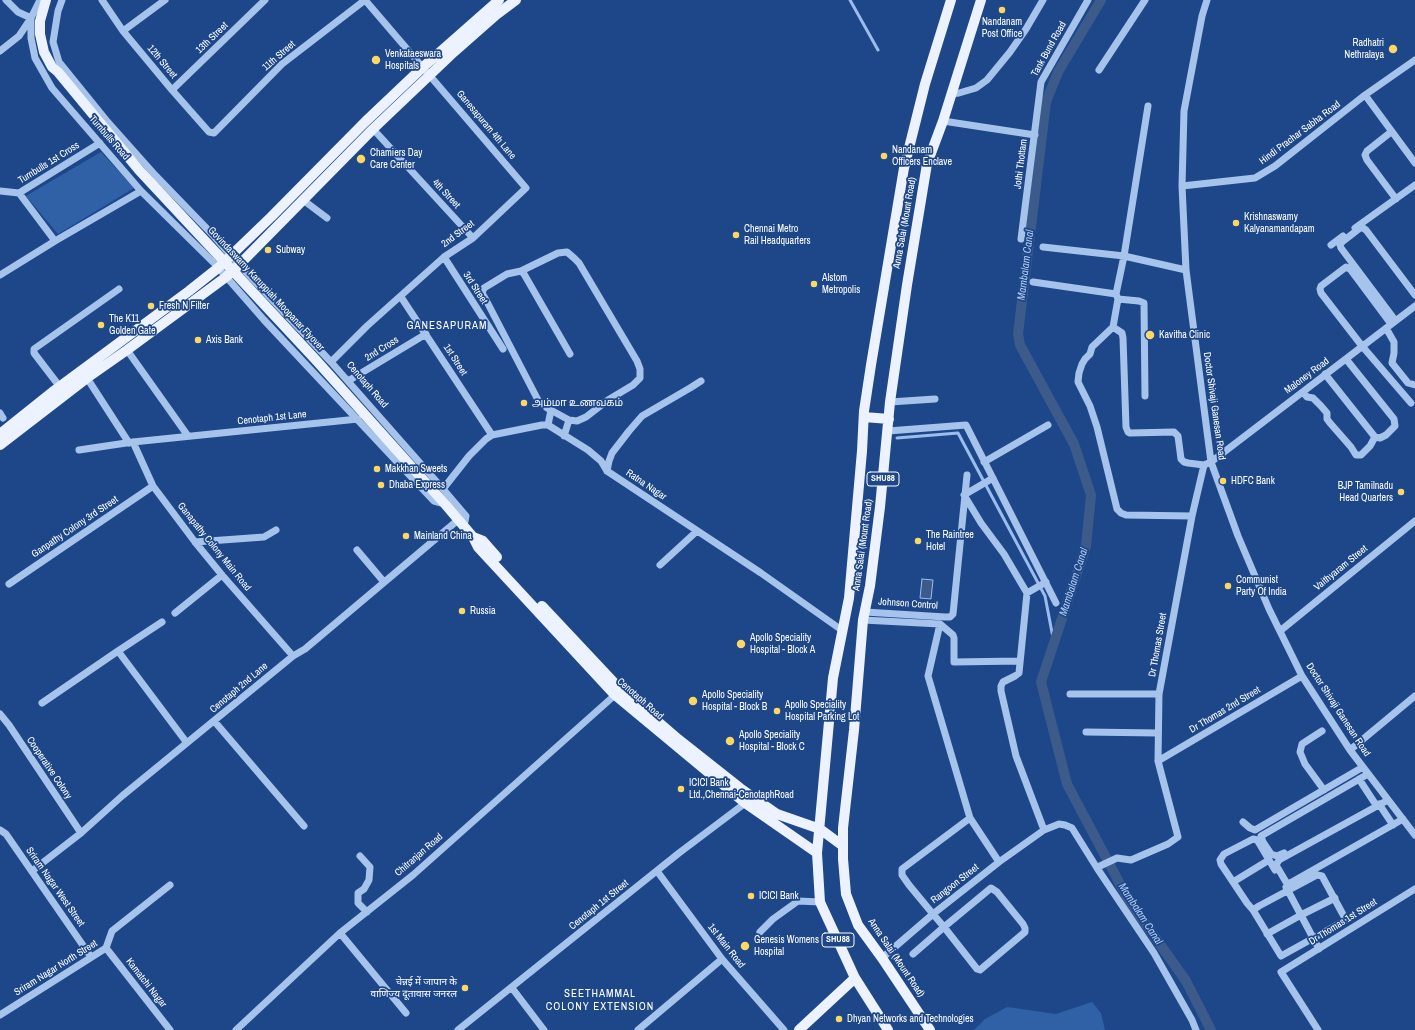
<!DOCTYPE html>
<meta charset="utf-8">
<style>
body{margin:0}
canvas{display:block;background:#1d4789}
</style>
<canvas width="1415" height="1030"></canvas>
<script>
const ctx = document.querySelector('canvas').getContext('2d');
ctx.lineJoin = 'round';
function paint(path, color) { ctx.fillStyle = color; ctx.fill(path, 'evenodd'); }
const toPath = rows => new Path2D(rows.map(r => 'M' + r).join(''));
function trace(path, color, width, dash) { ctx.strokeStyle = color; ctx.lineWidth = width; ctx.lineCap = dash ? 'butt' : 'round'; ctx.setLineDash(dash || []); ctx.stroke(path); }
function drawText(font, color, halo, rows, align = 'center') {
  ctx.font = font + ' "Archivo Narrow","Noto Sans Devanagari","Noto Sans Tamil",sans-serif'; ctx.lineWidth = 3.5; ctx.setLineDash([]); ctx.textBaseline = 'middle'; ctx.strokeStyle = halo; ctx.fillStyle = color; for (const [text, x, y, turn = 0] of rows) {
    ctx.save(); ctx.translate(x, y); ctx.rotate((+turn || 0) * Math.PI / 180); ctx.textAlign = isNaN(turn) ? turn : align; if (halo) ctx.strokeText(text, 0, 0); ctx.fillText(text, 0, 0); ctx.restore();
  }
}
paint(toPath([
 [101,152,134,188,58,234,26,196],
 [1092,1002,1101,1013,1105,1030,974,1030,985,1019,1007,1007,1056,1014]
]), '#3060a6');
const water = toPath([
 [922,579,933,580,931,599,920,598,922,579]
]);
paint(water, '#3c5b8b');
trace(water, '#9abdee', 1);
trace(toPath([
 [850,0,878,50],
 [897,438,958,433,1045,596,1054,643]
]), '#9abdee', 3);
trace(toPath([
 [1101,0,1058,72,1046,102,1018,334,1020,345,1074,444,1091,495,1086,546,1041,682,1067,784,1128,899,1186,981,1211,1030]
]), '#3c5b8b', 10);
trace(toPath([
 [40,0,31,18,31,38,35,58,52,88,141,191,215,264,264,320,385,449,434,501,445,504],
 [62,0,58,11,53,42,59,62,106,120,155,175,212,234,231,256,331,362,443,489,466,516,464,526],
 [102,0,123,31,172,90,209,132,214,133,282,64,365,0],
 [1207,0,1202,16,1184,111,1182,186,1186,270,1211,462,1238,536,1269,609,1302,676,1350,750,1415,835],
 [123,31,165,0],
 [0,51,19,36,31,18,18,12,6,0],
 [1099,70,1145,0],
 [172,90,265,0],
 [951,94,959,93,976,88,987,80,1010,52,1026,29,1043,0],
 [1365,95,1415,163],
 [1148,106,1124,256,1116,294,1118,299,1113,327,1092,347,1090,354,1085,359,1082,364,1079,373,1078,382,1090,406,1097,427,1117,509,1121,513,1126,515,1192,516],
 [943,121,1035,135],
 [373,129,473,238],
 [1391,132,1367,151,1365,155,1367,160,1396,199],
 [1182,186,1255,178,1275,166,1365,95,1415,60],
 [0,191,19,193],
 [303,200,327,218],
 [1355,228,1415,185],
 [1021,239,1041,82,1088,0],
 [55,241,19,193,100,143],
 [1331,245,1343,236],
 [1043,247,1124,256,1186,270],
 [444,257,503,349],
 [521,271,558,253,567,252,574,258,579,263,637,361,640,369,640,378,633,385,608,400,586,417,577,421,569,420,547,408,538,400,486,300,482,293,484,288,507,274,521,271,524,274,570,354],
 [0,275,55,241,141,191],
 [1033,282,1116,294],
 [401,297,492,435],
 [1118,299,1139,301,1144,303,1145,396],
 [1395,320,1341,248,1340,245,1342,242,1360,228,1363,228,1366,230,1415,295],
 [1391,324,1350,269,1346,267,1321,286,1320,289,1321,293,1362,346,1411,403],
 [1113,327,1122,333,1123,338,1126,427,1128,432,1130,433,1174,432,1178,436,1181,459,1184,462,1188,463,1204,465],
 [1386,328,1394,342,1394,353,1392,363,1408,383,1415,385],
 [127,350,188,436],
 [331,362,367,326,444,257,473,238,526,188,365,0],
 [1325,374,1375,437,1380,438,1386,435,1395,426,1394,419,1346,359],
 [87,378,129,443],
 [348,381,426,334],
 [60,387,34,353,34,349,119,289],
 [1303,392,1307,397,1313,398,1321,406,1327,413,1327,419,1330,423,1351,447,1356,455,1361,455,1370,446,1375,437],
 [890,402,935,399],
 [0,413,3,418],
 [548,425,551,410],
 [888,431,966,425,1056,603],
 [564,436,569,420],
 [133,442,153,486,195,542,222,575,293,656],
 [79,450,133,442,358,419],
 [984,462,1048,425],
 [607,471,609,461,612,453,629,431,642,416,690,388,701,381],
 [993,478,964,495,981,523,1004,554,1027,593,1019,673,1015,676,1003,682,1001,686,1001,691,1016,756,1044,830],
 [443,489,469,456,486,439,492,435,542,425,548,425,588,450,601,461,607,471,761,573,843,631],
 [195,542,264,537,276,530],
 [357,550,384,582],
 [660,565,697,531],
 [9,584,153,486],
 [1027,593,1046,582],
 [865,612,945,617,950,617,953,614,967,475],
 [175,613,222,575],
 [863,620,940,624,953,635,954,638,954,662,1020,661],
 [940,624,928,676,970,818,999,862],
 [1280,631,1415,521],
 [118,651,162,622],
 [1070,694,1159,694],
 [42,703,118,651,187,743],
 [0,714,9,725,81,833],
 [215,722,304,826],
 [1322,731,1302,744,1300,752,1305,764,1324,790],
 [1086,732,1158,733],
 [1350,750,1415,696],
 [1158,761,1302,676],
 [1359,779,1374,802],
 [1388,800,1279,860,1276,865,1286,882,1289,883,1292,882,1403,819],
 [1379,804,1393,825],
 [1243,822,1250,828,1255,830,1363,767],
 [0,830,6,834,91,957],
 [1284,853,1277,856,1271,854,1263,842,1261,836,1368,774],
 [360,856,370,867,369,880,364,889,358,893,358,903,367,912],
 [1100,866,1117,858,1131,860,1168,844,1178,837,1158,761,1159,694,1192,516,1204,465,1211,462,1415,306],
 [32,871,81,833,122,796,293,656,305,649,458,520],
 [657,871,722,959,784,1030],
 [1317,875,1322,876,1346,920,1281,956,1253,910,1259,906,1317,875],
 [1233,882,1269,860],
 [1286,887,1319,949],
 [1253,910,1247,903,1221,864,1220,860,1224,854,1253,839,1257,840,1259,843,1275,870],
 [760,932,773,919,798,901,820,902],
 [340,933,406,1013],
 [1267,934,1301,915,1335,898],
 [106,948,170,1030],
 [913,954,944,927,991,888,997,892,1023,924,1025,928,1025,932,980,970,977,969,944,927,933,914,909,885,902,875,902,869,970,818],
 [882,958,933,914,999,862,1044,830,1059,824,1065,825,1072,828,1097,868,1154,953,1192,1020,1196,1030],
 [512,988,544,1030],
 [0,1015,106,948,112,931,170,885],
 [236,1030,340,933,413,875,615,695],
 [458,1030,679,853,748,801],
 [638,1030,722,959],
 [1318,1030,1281,972,1415,889]
]), '#a6c3ec', 7);
trace(toPath([
 [46,0,40,21,40,34,44,52,52,67,58,72,139,170,315,359,445,504,473,537,478,547,615,695,745,803,817,853],
 [864,417,889,419],
 [0,434,55,390,189,291,218,268,271,217,365,122,423,67,499,0],
 [0,445,87,378,127,350,226,277,239,265,373,129,454,52,496,15,516,0],
 [473,537,483,541,497,557],
 [542,606,619,688,678,739,740,788,777,814,820,829,843,846],
 [799,1030,855,978],
 [888,1030,855,978,820,902,817,853,833,678,849,598,862,451,864,411,871,365,904,168,925,84,951,0],
 [930,1030,882,958,858,925,846,894,843,859,843,828,854,730,863,620,870,586,880,507,890,402,907,285,927,164,943,121,981,0]
]), '#ecf2ff', 10);
for (const [x, y, r, color] of [
 [1002,10,4,"#fcd764"],
 [1393,49,5,"#fcd764"],
 [376,60,5,"#fcd764"],
 [884,156,4,"#fcd764"],
 [361,159,5,"#fcd764"],
 [1236,223,4,"#fcd764"],
 [736,235,4,"#fcd764"],
 [268,250,4,"#fcd764"],
 [814,284,4,"#fcd764"],
 [151,306,4,"#fcd764"],
 [101,325,4,"#fcd764"],
 [1150,335,5,"#fcd764"],
 [198,340,4,"#fcd764"],
 [524,403,4,"#fcd764"],
 [377,469,4,"#fcd764"],
 [1223,481,4,"#fcd764"],
 [381,485,4,"#fcd764"],
 [1401,492,4,"#fcd764"],
 [406,536,4,"#fcd764"],
 [918,541,4,"#fcd764"],
 [1228,586,4,"#fcd764"],
 [462,611,4,"#fcd764"],
 [741,644,5,"#fcd764"],
 [693,701,5,"#fcd764"],
 [777,711,4,"#fcd764"],
 [730,741,5,"#fcd764"],
 [681,789,4,"#fcd764"],
 [751,896,4,"#fcd764"],
 [745,946,5,"#fcd764"],
 [465,988,4,"#fcd764"],
 [839,1019,4,"#fcd764"]
]) { const dot = new Path2D(); dot.arc(x, y, r, 0, 2 * Math.PI); ctx.fillStyle = color; ctx.fill(dot); trace(dot, '#1d4789', 1.5); }
for (const [x, y, w] of [
 [883,479,32],
 [838,940,32]
]) { const box = new Path2D(); box.roundRect(x - w / 2, y - 7, w, 14, 3); ctx.fillStyle = '#1d4789'; ctx.fill(box); trace(box, '#fff', 1); }
drawText('bold 9px', '#fff', null, [
 ["SHU88",883,479],
 ["SHU88",838,940]
]);
drawText('10px', '#fff', '#1d4789', [
 ["Nandanam",1002,22,"center"],
 ["Post Office",1002,34,"center"],
 ["Radhatri",1384,43,"right"],
 ["Nethralaya",1384,55,"right"],
 ["Venkataeswara",385,54],
 ["Hospitals",385,66],
 ["Nandanam",892,150],
 ["Officers Enclave",892,162],
 ["Chamiers Day",370,153],
 ["Care Center",370,165],
 ["Krishnaswamy",1244,217],
 ["Kalyanamandapam",1244,229],
 ["Chennai Metro",744,229],
 ["Rail Headquarters",744,241],
 ["Subway",276,250],
 ["Alstom",822,278],
 ["Metropolis",822,290],
 ["Fresh N Filter",159,306],
 ["The K11",109,319],
 ["Golden Gate",109,331],
 ["Kavitha Clinic",1159,335],
 ["Axis Bank",206,340],
 ["அம்மா உணவகம்",532,403],
 ["Makkhan Sweets",385,469],
 ["HDFC Bank",1231,481],
 ["Dhaba Express",389,485],
 ["BJP Tamilnadu",1393,486,"right"],
 ["Head Quarters",1393,498,"right"],
 ["The Raintree",926,535],
 ["Hotel",926,547],
 ["Mainland China",414,536],
 ["Communist",1236,580],
 ["Party Of India",1236,592],
 ["Russia",470,611],
 ["Apollo Speciality",750,638],
 ["Hospital - Block A",750,650],
 ["Apollo Speciality",702,695],
 ["Hospital - Block B",702,707],
 ["Apollo Speciality",785,705],
 ["Hospital Parking Lot",785,717],
 ["Apollo Speciality",739,735],
 ["Hospital - Block C",739,747],
 ["ICICI Bank",689,783],
 ["Ltd.,Chennai-CenotaphRoad",689,795],
 ["ICICI Bank",759,896],
 ["Genesis Womens",754,940],
 ["Hospital",754,952],
 ["चेन्नई में जापान के",457,982,"right"],
 ["वाणिज्य दूतावास जनरल",457,994,"right"],
 ["Dhyan Networks and Technologies",847,1019]
], 'left');
drawText('10px', '#fff', '#1d4789', [
 ["13th Street",212,38,-44],
 ["Tank Bund Road",1049,49,-61],
 ["11th Street",279,56,-41],
 ["12th Street",162,62,50],
 ["Ganesapuram 4th Lane",486,125,50],
 ["Hindi Prachar Sabha Road",1300,133,-37],
 ["Turnbulls Road",109,138,49],
 ["Turnbulls 1st Cross",49,163,-32],
 ["Jothi Thottam",1021,164,-83],
 ["4th Street",446,194,47],
 ["Anna Salai (Mount Road)",905,223,-80],
 ["2nd Street",458,234,-37],
 ["3rd Street",475,288,57],
 ["Govindaswamy Karuppiah Moopanar Flyover",266,289,47],
 ["2nd Cross",382,349,-32],
 ["1st Street",455,360,57],
 ["Maloney Road",1307,376,-37],
 ["Cenotaph Road",367,385,49],
 ["Doctor Shivaji Ganesan Road",1214,406,82],
 ["Cenotaph 1st Lane",272,418,-6],
 ["Ratna Nagar",646,485,34],
 ["Ganpathy Colony 3rd Street",75,527,-34],
 ["Anna Salai (Mount Road)",863,545,-82],
 ["Ganapathy Colony Main Road",214,547,51],
 ["Vaithyaram Street",1341,568,-39],
 ["Johnson Control",908,604,4],
 ["Dr Thomas Street",1158,645,-80],
 ["Cenotaph 2nd Lane",239,688,-40],
 ["Cenotaph Road",640,699,41],
 ["Dr Thomas 2nd Street",1225,710,-31],
 ["Doctor Shivaji Ganesan Road",1338,710,57],
 ["Cooperative Colony",49,768,56],
 ["Chitranjan Road",419,855,-41],
 ["Rangoon Street",955,884,-38],
 ["Sriram Nagar West Street",55,887,55],
 ["Cenotaph 1st Street",599,905,-39],
 ["Dr Thomas 1st Street",1343,922,-32],
 ["1st Main Road",726,946,52],
 ["Anna Salai (Mount Road)",896,958,56],
 ["Sriram Nagar North Street",56,968,-32],
 ["Kamatchi Nagar",146,983,52]
]);
drawText('italic 11px', '#b2cdf3', '#1d4789', [
 ["Mambalam Canal",1026,265,-83],
 ["Mambalam Canal",1074,582,-72],
 ["Mambalam Canal",1140,914,57]
]);
ctx.letterSpacing = '1px';
drawText('11px', '#fff', '#1d4789', [
 ["GANESAPURAM",447,326],
 ["SEETHAMMAL",600,994],
 ["COLONY EXTENSION",600,1007]
]);
ctx.letterSpacing = '0px';
</script>
